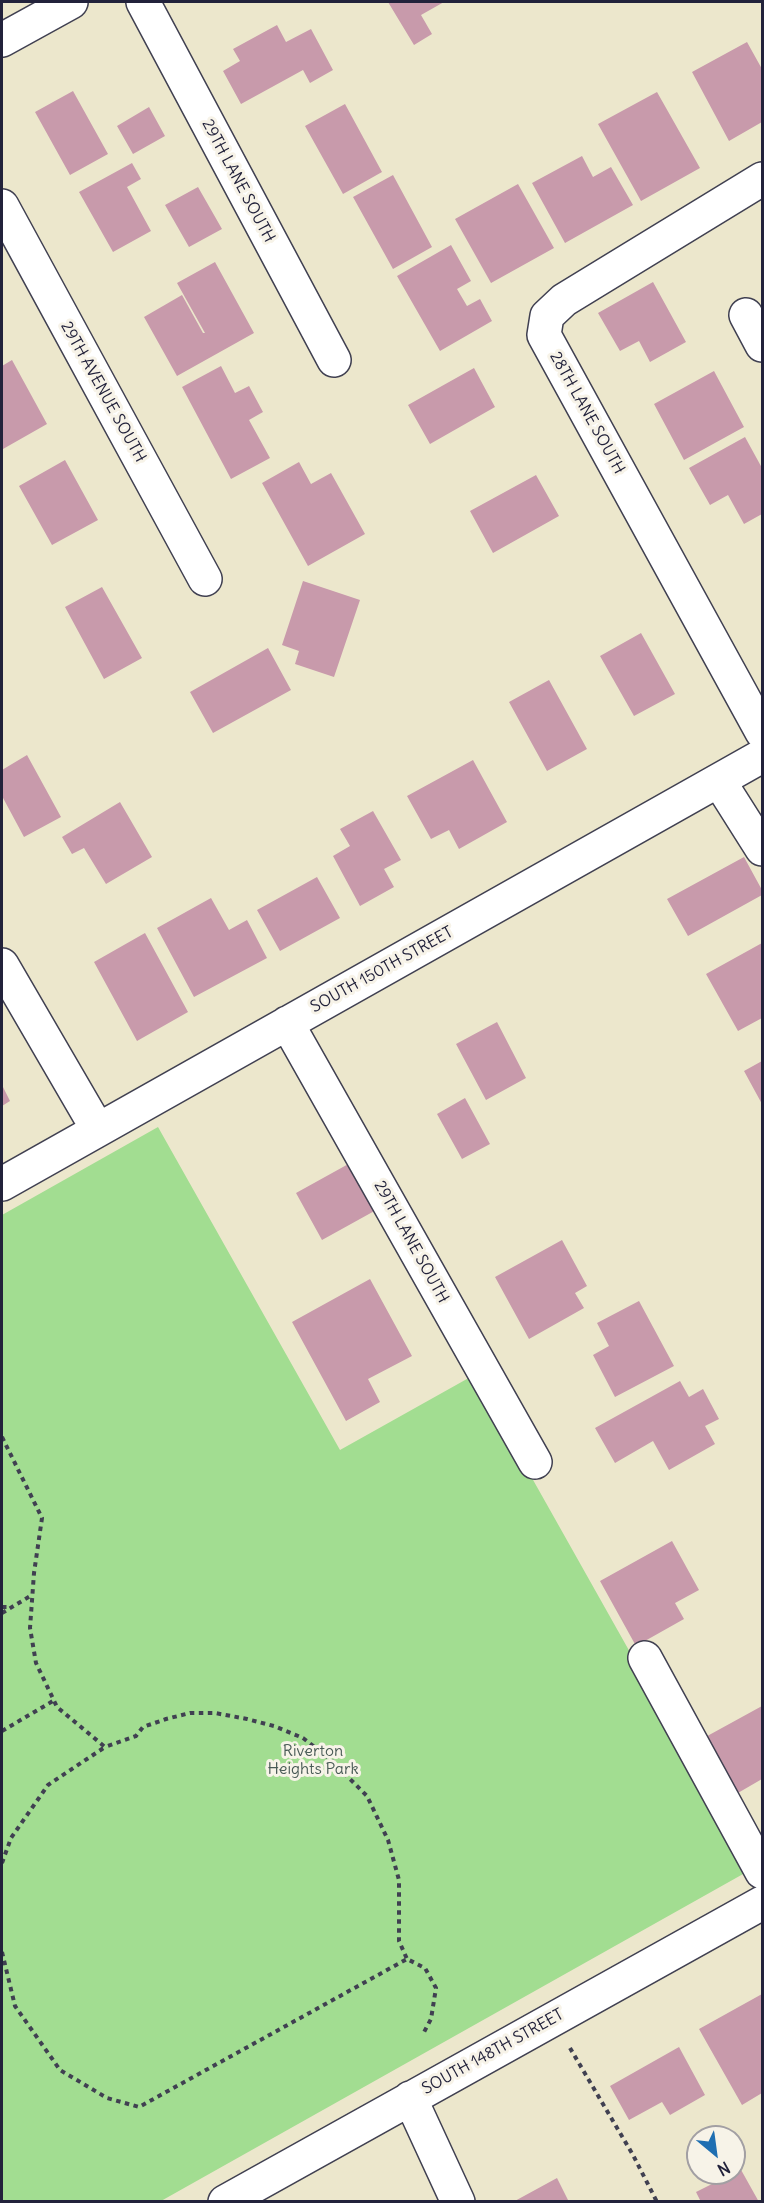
<!DOCTYPE html>
<style>
body{margin:0}
#map{position:relative;width:764px;height:2203px;overflow:hidden;background:#ece7cc;font-family:Delius,sans-serif}
canvas{display:block}
.frame{position:absolute;inset:0;border:3px solid #22223b;pointer-events:none}
.north{position:absolute;left:686px;top:2125px;width:60px;height:60px;box-sizing:border-box;background:#f7f3e8;border:2px solid #a29fa3;border-radius:50%;rotate:151deg;font-size:16px;font-weight:700;line-height:24px;text-align:center;color:#22223b}
.north::after{content:'';display:block;margin:auto;width:21px;height:27px;background:#1f6fb2;clip-path:polygon(50% 0,100% 100%,50% 72%,0 100%)}
</style>
<div id="map">
<canvas width="764" height="2203"></canvas>
<div class="frame"></div>
<div class="north">N</div>
</div>
<script>
const ctx = document.querySelector('canvas').getContext('2d');
ctx.lineJoin = 'round';
function paint(path, color) { ctx.fillStyle = color; ctx.fill(path, 'evenodd'); }
const toPath = rows => new Path2D(rows.map(r => 'M' + r).join(''));
function trace(path, color, width, dash) { ctx.strokeStyle = color; ctx.lineWidth = width; ctx.lineCap = dash ? 'butt' : 'round'; ctx.setLineDash(dash || []); ctx.stroke(path); }
function drawText(font, color, halo, rows, align = 'center') {
  ctx.font = font + ' Delius,sans-serif'; ctx.lineWidth = 6; ctx.setLineDash([]); ctx.textBaseline = 'middle'; ctx.strokeStyle = halo; ctx.fillStyle = color; for (const [text, x, y, turn = 0] of rows) {
    ctx.save(); ctx.translate(x, y); ctx.rotate((+turn || 0) * Math.PI / 180); ctx.textAlign = isNaN(turn) ? turn : align; if (halo) ctx.strokeText(text, 0, 0); ctx.fillText(text, 0, 0); ctx.restore();
  }
}
paint(toPath([
 [158,1127,340,1450,474,1375,752,1869,161,2201,2,2201,2,1215]
]), '#a2dd91');
paint(toPath([
 [388,2,444,2,421,15,432,34,414,45],
 [277,25,286,42,311,29,333,70,310,83,303,70,241,104,223,71,240,61,233,49],
 [747,42,762,69,762,122,729,141,692,72],
 [73,91,108,154,70,175,35,112],
 [657,92,700,168,641,201,598,124],
 [345,104,382,172,343,194,305,126],
 [149,107,165,136,133,154,117,126],
 [582,156,593,177,611,167,633,205,565,243,532,183],
 [132,163,141,179,127,187,151,231,113,252,79,192],
 [393,175,432,247,393,269,353,197],
 [518,184,554,248,491,283,455,219],
 [198,187,222,229,189,247,165,205],
 [451,245,471,281,457,289,467,306,480,299,492,321,440,351,397,276],
 [215,262,254,333,177,376,144,317,182,295,203,333,205,333,177,283],
 [653,282,686,342,650,362,639,341,620,351,598,313],
 [12,360,47,424,3,449,2,446,2,366],
 [221,366,235,393,249,386,263,412,249,420,270,458,231,479,182,387],
 [474,368,495,407,430,444,408,405],
 [714,371,744,427,684,460,654,404],
 [745,437,762,468,762,514,744,524,728,495,710,505,689,468],
 [65,460,98,520,52,545,19,486],
 [299,462,311,484,331,473,365,534,308,566,262,483],
 [536,475,559,516,493,553,470,511],
 [303,581,360,600,334,677,295,664,299,651,282,645],
 [102,587,142,658,104,679,65,607],
 [641,633,675,694,634,716,600,656],
 [268,648,291,690,213,733,190,692],
 [549,680,587,749,547,771,509,702],
 [27,755,61,817,24,837,2,796,2,770],
 [473,760,507,822,459,849,449,830,431,839,407,796],
 [120,802,152,857,106,884,84,848,72,854,62,837],
 [373,811,401,860,384,869,394,887,360,906,333,856,350,846,340,829],
 [744,857,762,890,762,895,688,936,667,899],
 [317,877,340,918,280,951,257,910],
 [211,898,229,930,247,920,267,958,194,997,157,928],
 [145,933,188,1012,137,1041,94,962],
 [762,943,762,1018,738,1031,706,974],
 [497,1022,526,1078,486,1100,456,1044],
 [762,1061,762,1104,744,1071],
 [2,1085,10,1101,2,1106],
 [465,1098,490,1144,462,1159,437,1114],
 [352,1162,378,1209,322,1240,296,1193],
 [562,1240,587,1286,575,1293,584,1308,529,1339,495,1277],
 [370,1279,412,1356,368,1379,380,1402,346,1421,292,1322],
 [639,1301,674,1366,615,1397,593,1355,609,1346,597,1323],
 [680,1381,689,1397,703,1389,719,1419,705,1426,715,1444,669,1470,653,1441,615,1463,595,1428],
 [672,1541,699,1590,675,1603,684,1619,636,1646,600,1581],
 [762,1706,762,1779,731,1797,700,1740],
 [762,1994,762,2093,742,2105,699,2029],
 [679,2047,705,2095,670,2115,662,2102,629,2120,610,2086],
 [740,2168,759,2202,701,2202,696,2192,734,2173],
 [557,2178,569,2202,513,2202]
]), '#c89aab');
const minor = toPath([
 [143,2,334,360],
 [2,40,71,2],
 [762,179,564,300,547,316,544,335,762,732],
 [2,206,205,579],
 [746,315,762,345],
 [719,781,762,849],
 [2,965,98,1130],
 [287,1023,535,1462],
 [2,1184,762,756],
 [645,1658,762,1872],
 [410,2098,458,2202],
 [225,2202,762,1903]
]);
trace(minor, '#404051', 36);
trace(toPath([
 [2,1437,42,1518,34,1573,30,1628,36,1663,57,1707,105,1747,136,1736,143,1727,166,1719,190,1713,215,1713,247,1719,274,1726,303,1738,330,1759,367,1796,388,1840,399,1880,399,1941,407,1959],
 [2,1607,10,1607],
 [2,1613,32,1595],
 [2,1731,53,1701],
 [2,1863,11,1838,48,1785,105,1747],
 [2,1952,15,2006,60,2070,107,2098,139,2107,407,1959,425,1968,436,1988,431,2019,423,2034],
 [570,2048,633,2155,657,2202]
]), '#404051', 4, [4.5, 4.5]);
trace(minor, '#fff', 33);
drawText('16px', '#22223b', '#f7f3e8', [
 ["29TH LANE SOUTH",238,181,62],
 ["29TH AVENUE SOUTH",103,392,61],
 ["28TH LANE SOUTH",587,413,61],
 ["SOUTH 150TH STREET",382,970,-29],
 ["29TH LANE SOUTH",411,1242,61],
 ["SOUTH 148TH STREET",493,2052,-29]
]);
drawText('16px', '#485a55', '#f7f3e8', [
 ["Riverton",313,1751],
 ["Heights Park",313,1769]
]);
</script>
